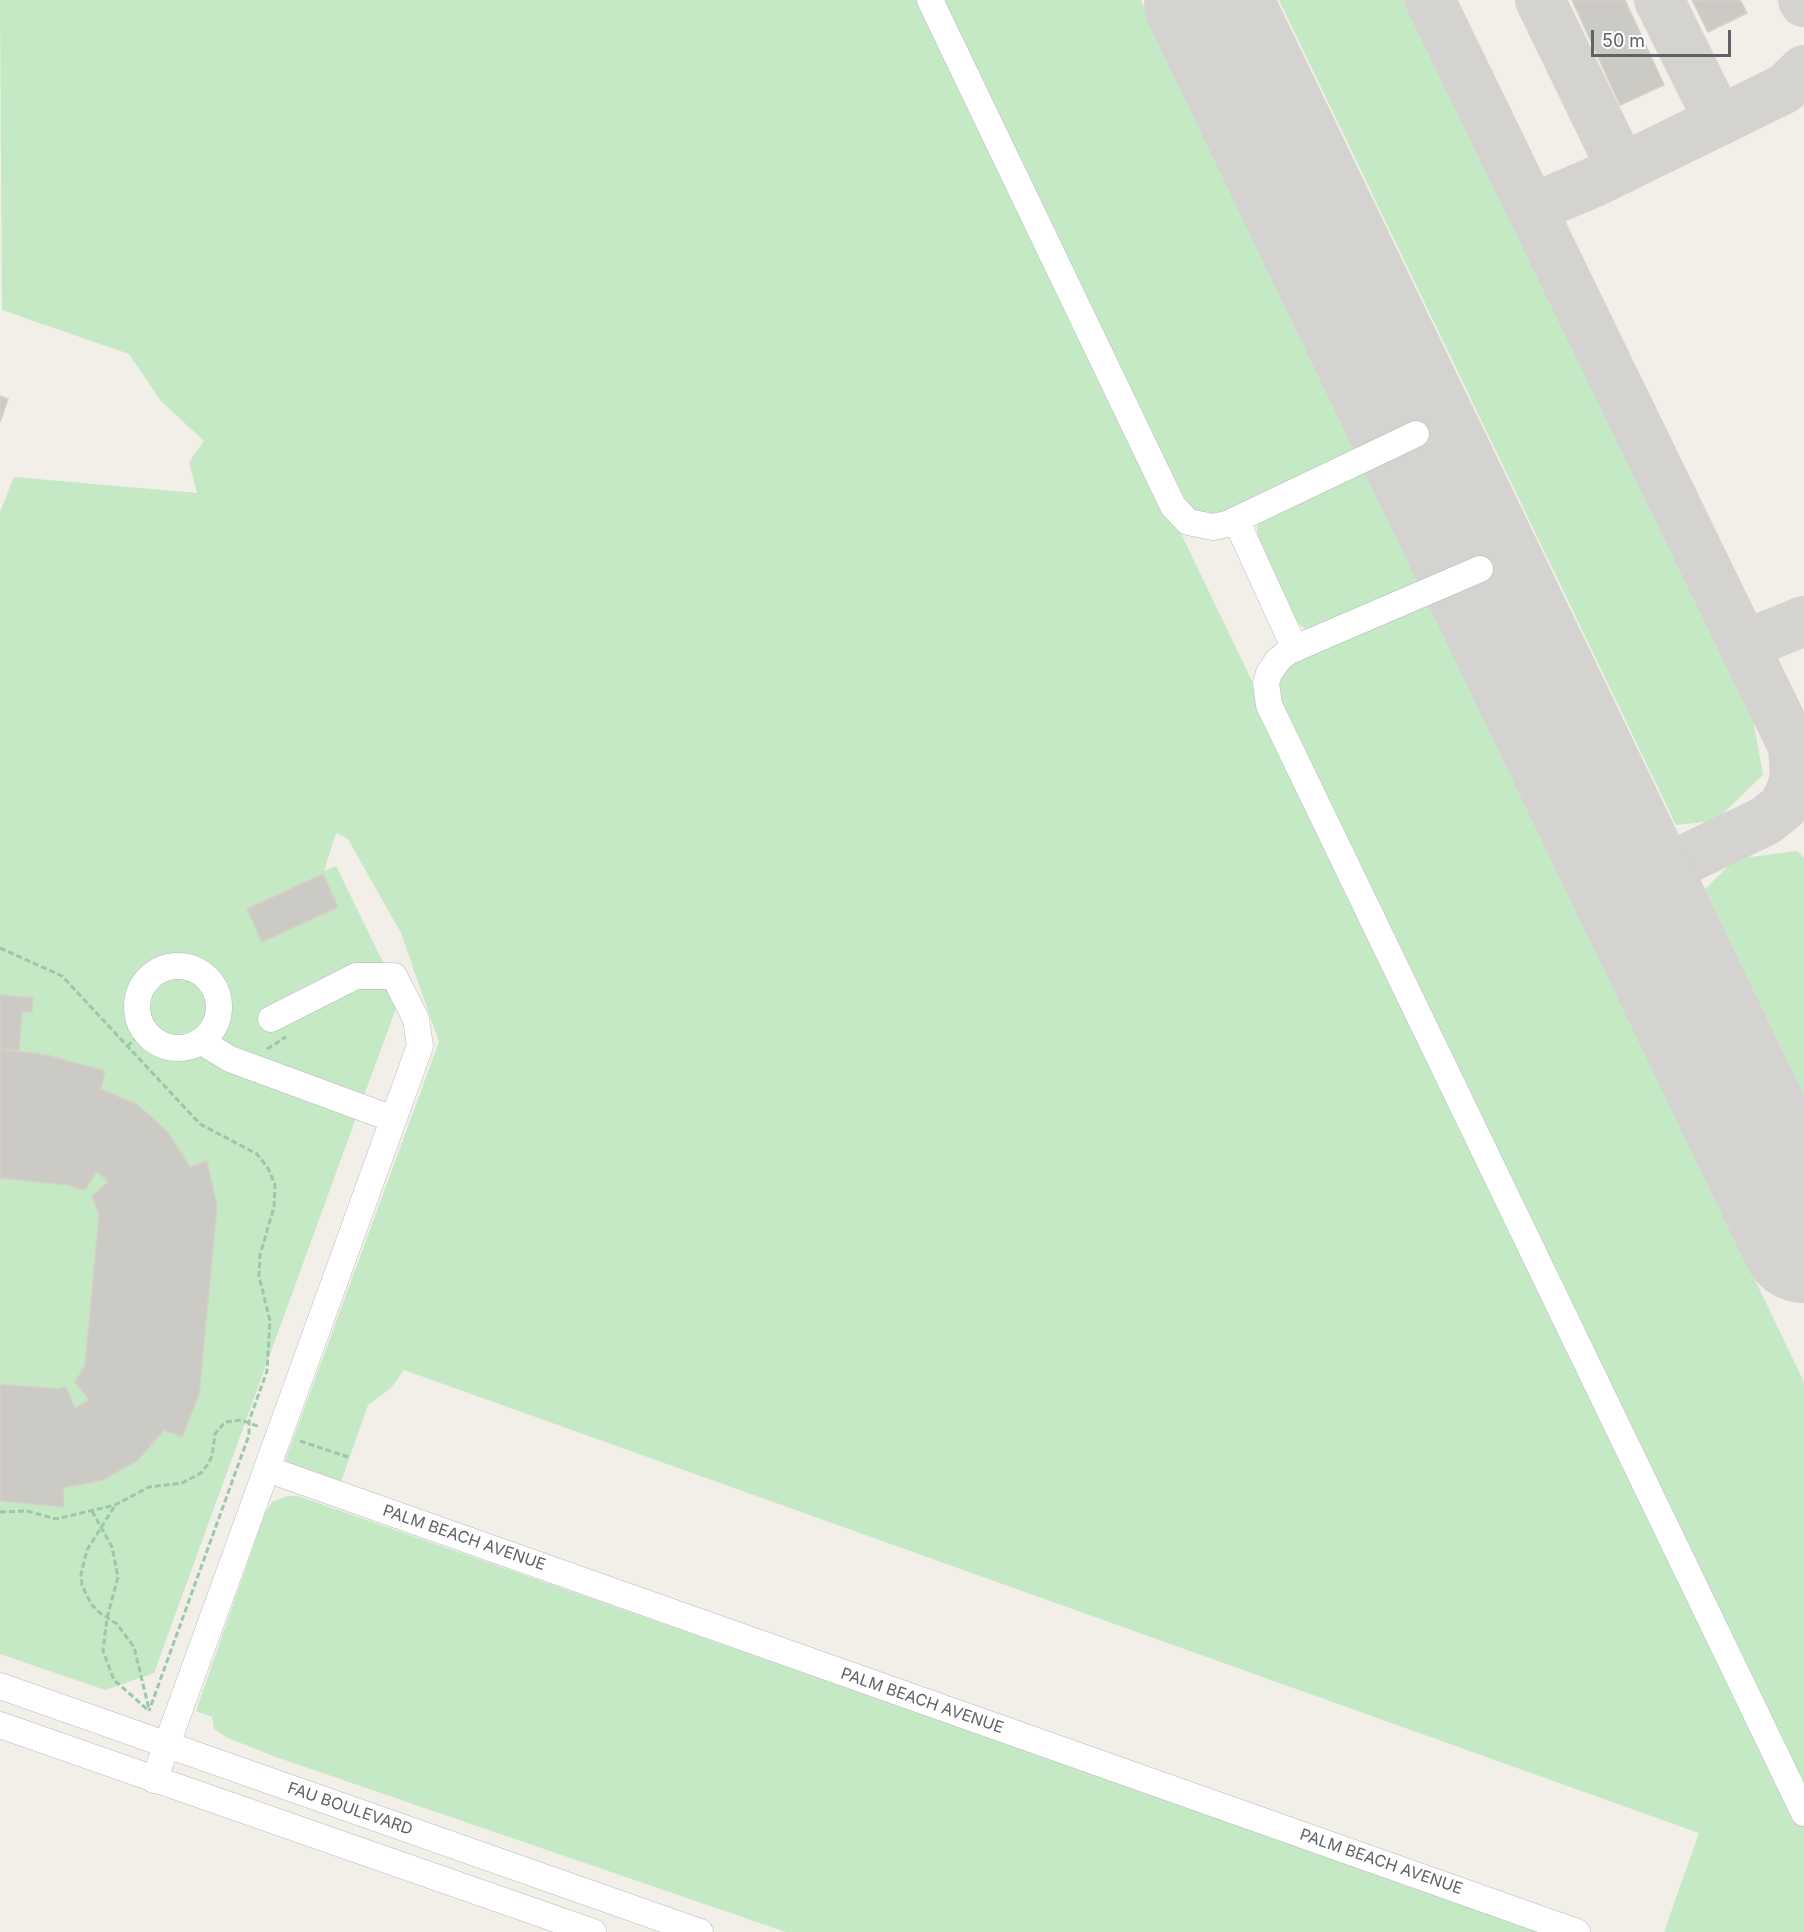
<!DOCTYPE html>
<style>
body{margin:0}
#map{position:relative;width:1804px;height:1932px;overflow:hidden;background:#f1efe8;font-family:Inter,sans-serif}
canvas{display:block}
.scale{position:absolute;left:1591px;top:30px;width:140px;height:27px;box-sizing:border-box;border:3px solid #5f6368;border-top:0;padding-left:8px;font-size:18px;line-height:21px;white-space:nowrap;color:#5f6368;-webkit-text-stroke:4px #fff;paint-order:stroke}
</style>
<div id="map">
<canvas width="1804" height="1932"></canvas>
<div class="scale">50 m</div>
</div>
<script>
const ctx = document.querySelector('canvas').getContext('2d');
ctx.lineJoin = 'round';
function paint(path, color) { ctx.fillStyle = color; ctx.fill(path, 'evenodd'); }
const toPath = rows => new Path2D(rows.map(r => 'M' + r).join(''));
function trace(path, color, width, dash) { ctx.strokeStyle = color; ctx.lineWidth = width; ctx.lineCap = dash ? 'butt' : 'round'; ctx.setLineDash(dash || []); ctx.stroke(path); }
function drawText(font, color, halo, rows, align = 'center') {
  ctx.font = font + ' Inter,sans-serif'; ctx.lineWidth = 4.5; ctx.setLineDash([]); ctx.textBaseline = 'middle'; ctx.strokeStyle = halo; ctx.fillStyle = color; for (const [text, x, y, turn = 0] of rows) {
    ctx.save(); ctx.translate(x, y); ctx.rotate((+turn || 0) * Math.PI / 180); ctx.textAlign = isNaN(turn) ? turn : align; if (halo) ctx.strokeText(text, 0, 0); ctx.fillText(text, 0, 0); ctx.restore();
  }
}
paint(toPath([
 [0,0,924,0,1804,1827,1804,1932,1664,1932,1699,1833,404,1370,391,1388,368,1405,341,1482,285,1461,439,1042,401,933,348,839,336,833,324,871,336,866,400,997,154,1673,105,1690,0,1654,0,512,14,477,197,493,189,462,204,441,161,401,129,354,2,310],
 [930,0,1141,0,1804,1382,1804,1813,1266,694,1310,633,1291,617,1258,539,1257,527,1261,517,1188,522],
 [1279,0,1410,0,1538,250,1751,708,1763,775,1715,821,1676,825],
 [1797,851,1804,858,1804,1095,1705,889,1736,859],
 [287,1496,298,1496,1544,1932,786,1932,273,1756,228,1738,214,1729,212,1717,196,1711,265,1513,272,1502]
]), '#c5e8c5');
trace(toPath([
 [1430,0,1804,769],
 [1540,0,1622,169],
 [1659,0,1719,121],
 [1803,0,1804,2],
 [1531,209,1592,183,1784,89,1804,70],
 [1745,645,1804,621],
 [1609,837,1634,856,1665,864,1684,860,1765,821,1783,807,1790,793,1795,777,1793,747],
 [1654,930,1653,906,1660,889,1668,873,1684,860]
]), '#d4d3d0', 50);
trace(toPath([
 [1207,0,1804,1240]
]), '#d4d3d0', 126);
const building = toPath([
 [1572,0,1625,0,1664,85,1620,105,1572,0],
 [1692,0,1740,0,1747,13,1708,32,1692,0],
 [0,396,8,399,0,422,0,396],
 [323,874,338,907,262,942,247,909,323,874],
 [0,995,33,998,32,1012,22,1012,19,1051,0,1049,0,995],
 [0,1049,47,1055,105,1071,101,1089,138,1105,168,1132,190,1167,207,1161,217,1207,199,1395,182,1437,164,1430,138,1460,103,1480,63,1488,64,1507,0,1501,0,1384,59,1389,66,1387,75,1408,89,1400,75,1382,85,1366,99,1215,92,1196,108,1182,97,1171,85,1190,67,1185,0,1178,0,1049]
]);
paint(building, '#cccac5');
trace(building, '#d6d1c6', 1.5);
const minor = toPath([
 [930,0,1173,506,1188,522,1213,527,1227,524,1416,434],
 [1236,520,1295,649],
 [1480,569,1289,651,1278,660,1269,673,1266,683,1269,705,1804,1813],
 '137 1007a41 41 0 1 1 82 0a41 41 0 1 1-82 0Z',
 [202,1042,230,1059,393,1119],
 [267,1469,1577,1932],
 [0,1686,700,1932],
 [0,1725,593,1932],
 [154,1780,420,1046,416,1019,394,976,356,976,271,1019]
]);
trace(minor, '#b5b8bc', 27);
trace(toPath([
 [0,948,62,976,200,1124,257,1154,268,1168,275,1185,274,1207,260,1255,259,1276,270,1321,267,1371,249,1421,249,1435,149,1711],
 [127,1046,144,1032],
 [267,1049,286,1037],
 [300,1441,348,1457],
 [114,1507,87,1550,81,1574,82,1585,91,1604,100,1613,117,1624,134,1647,149,1709],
 [92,1511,112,1547,118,1577,107,1618,103,1651,114,1680,148,1710],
 [0,1512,27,1511,56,1519,115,1505,149,1487,182,1483,201,1473,208,1464,212,1456,215,1434,225,1422,241,1420,260,1427]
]), '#9cc7a9', 3, [6, 3]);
trace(minor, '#fff', 26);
drawText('16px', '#5f6368', '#fff', [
 ["PALM BEACH AVENUE",464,1538,19],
 ["PALM BEACH AVENUE",922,1701,19],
 ["FAU BOULEVARD",350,1809,19],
 ["PALM BEACH AVENUE",1381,1862,19]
]);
</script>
